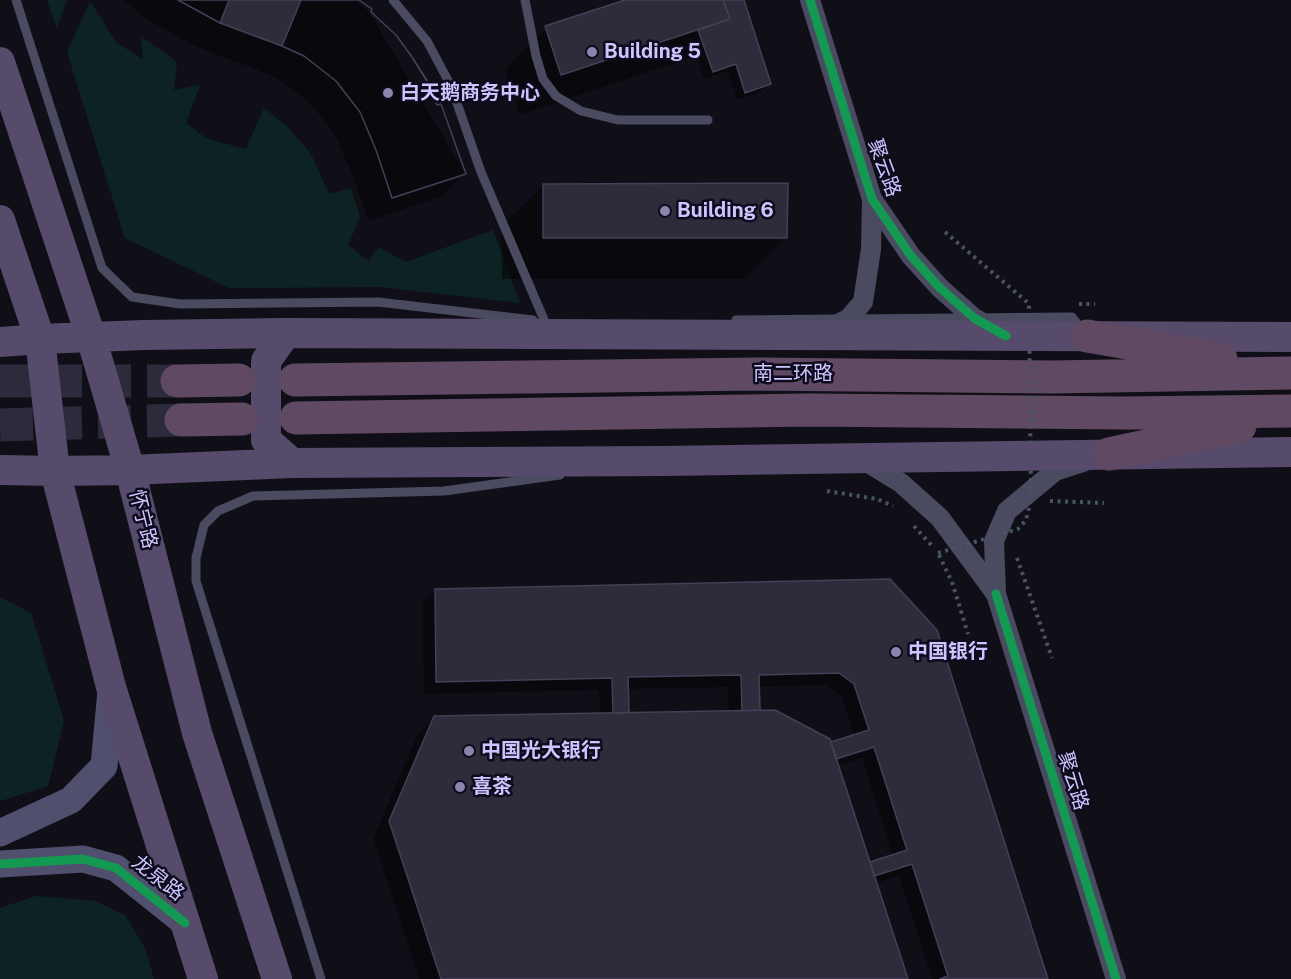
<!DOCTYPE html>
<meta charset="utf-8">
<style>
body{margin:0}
canvas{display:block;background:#100f18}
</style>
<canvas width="1291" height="979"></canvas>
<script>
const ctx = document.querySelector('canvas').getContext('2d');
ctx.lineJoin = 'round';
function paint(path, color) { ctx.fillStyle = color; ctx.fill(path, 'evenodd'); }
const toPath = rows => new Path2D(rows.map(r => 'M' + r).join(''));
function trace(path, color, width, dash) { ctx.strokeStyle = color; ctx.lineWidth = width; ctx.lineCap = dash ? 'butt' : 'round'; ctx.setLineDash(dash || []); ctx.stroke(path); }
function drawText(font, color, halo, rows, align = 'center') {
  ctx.font = font + ' "Public Sans","Noto Sans SC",sans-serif'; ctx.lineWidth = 5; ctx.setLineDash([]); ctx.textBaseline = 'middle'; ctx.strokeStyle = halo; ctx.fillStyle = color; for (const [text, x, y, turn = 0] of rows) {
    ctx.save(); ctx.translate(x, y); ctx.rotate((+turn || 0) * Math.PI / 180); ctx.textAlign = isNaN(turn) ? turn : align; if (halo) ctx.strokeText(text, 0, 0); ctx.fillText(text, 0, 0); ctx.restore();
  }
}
paint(toPath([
 [47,0,67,0,57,29],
 [90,1,116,42,143,60,141,36,177,62,174,90,200,85,186,123,207,139,246,149,264,108,289,128,311,154,329,194,351,188,360,217,348,245,369,261,378,247,406,262,493,230,520,303,380,287,229,288,125,238,67,52],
 [0,597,31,613,64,721,48,786,0,801],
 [36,896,95,901,125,915,145,948,154,979,0,979,0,908]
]), '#0d2323');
paint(toPath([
 [124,0,356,0,369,12,465,173,441,197,368,221,352,174,336,137,312,105,280,80,258,70,195,46,146,19],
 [630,0,743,0,769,84,761,92,737,100,727,71,704,79,695,52,687,59,520,115,505,69,546,28],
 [543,185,786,237,744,279,502,279,501,227],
 [889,581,1046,979,932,979,899,876,875,884,906,979,419,979,373,839,417,735,434,718,600,715,599,690,424,694,422,603,435,590],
 [826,685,842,697,854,736,830,744,758,712,758,687],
 [728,687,729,712,628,714,627,689],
 [862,758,893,857,869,864,837,766]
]), '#0007');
const building = toPath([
 [178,0,229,0,220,23,178,0],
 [178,0,359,0,372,9,371,12,396,35,412,57,428,83,437,105,441,104,466,174,392,198,376,150,360,112,336,81,304,56,282,46,220,23,178,0],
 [301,0,359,0,372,9,371,12,396,35,412,57,428,82,437,105,441,104,466,174,392,198,376,150,360,112,336,81,304,56,282,46,301,0],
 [625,0,723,0,730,19,561,75,545,26,625,0],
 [723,0,744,0,771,84,745,93,736,64,713,72,698,30,730,19,723,0],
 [788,183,787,238,543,238,543,184,788,183],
 [890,579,937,630,1048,979,940,979,948,976,912,864,874,876,870,862,907,850,874,747,836,759,831,742,869,730,854,684,839,673,759,675,760,710,742,711,741,675,628,677,629,713,613,713,612,678,436,682,435,589,890,579],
 [775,710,830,739,908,979,441,979,389,821,434,716,775,710]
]);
paint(building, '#2e2b3b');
trace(building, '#434057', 1.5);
trace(toPath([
 [0,381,177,381],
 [0,425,181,420]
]), '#2c2a3b', 33, [33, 16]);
trace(toPath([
 [945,232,1027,302],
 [1079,304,1095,304],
 [827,491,877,499,893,506],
 [1050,501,1104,503],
 [914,526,933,547],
 [939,555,952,582,968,634],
 [1017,558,1052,658]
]), '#465563', 4, [3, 4.5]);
trace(toPath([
 [16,0,102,268,132,297,180,304,378,302,533,320],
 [393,0,427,41,451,86,481,172,545,322],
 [525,0,536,56,543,79,556,96,581,111,618,120,708,120],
 [850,319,1072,317,1082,330],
 [736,320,836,319],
 [321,979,196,581,196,558,204,525,218,511,253,496,444,491,560,475]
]), '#4a4a61', 9);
trace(toPath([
 [810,0,872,199,911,256,940,288,974,318,1000,333],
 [822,332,848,319,863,302,871,249,872,199],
 [862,459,901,483,940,518,996,594,994,541,1007,511,1055,471,1083,462],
 [996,594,1116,979]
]), '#4a4a61', 20);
trace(toPath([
 [0,833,71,800,104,766,111,691],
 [0,864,83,859,116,868,185,923]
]), '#504f6d', 27);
trace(toPath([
 [0,62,91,337,130,470,197,733,277,979],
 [0,220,40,339,55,471,111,687,203,979],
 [286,333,266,361,266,440,292,463],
 [0,342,40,339,144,335,286,333,1291,337],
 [0,470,55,471,130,470,292,463,662,461,1291,452]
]), '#574b6c', 30);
trace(toPath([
 [1087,336,1221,359],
 [295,380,757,374,1051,377,1291,373],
 [177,381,239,380],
 [296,418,809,410,1125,413,1291,411],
 [181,420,242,419],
 [1109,454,1240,426]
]), '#604963', 33);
trace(toPath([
 [938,553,1018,529,1026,520,1031,500,1029,303]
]), '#465563', 4, [3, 4.5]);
trace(toPath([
 [810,0,872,199,911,256,940,288,974,318,1006,336],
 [996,594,1116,979],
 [0,864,83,859,116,868,185,923]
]), '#139951', 9);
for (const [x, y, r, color] of [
 [592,52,6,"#8a85ae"],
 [388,93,6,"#8a85ae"],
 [665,211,6,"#8a85ae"],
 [896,652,6,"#8a85ae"],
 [469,751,6,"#8a85ae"],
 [460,787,6,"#8a85ae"]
]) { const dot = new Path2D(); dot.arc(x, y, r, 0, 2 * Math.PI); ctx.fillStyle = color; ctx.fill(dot); trace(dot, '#0d0b1c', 2); }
drawText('bold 20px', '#ccc5ff', '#0d0b1c', [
 ["Building 5",604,52],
 ["白天鹅商务中心",400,93],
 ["Building 6",677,211],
 ["中国银行",908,652],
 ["中国光大银行",481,751],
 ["喜茶",472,787]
], 'left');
drawText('20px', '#ccc5ff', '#0d0b1c', [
 ["聚云路",884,168,70],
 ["南二环路",793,374],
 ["怀宁路",143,519,76],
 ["聚云路",1073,781,73],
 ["龙泉路",158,878,38]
]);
</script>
